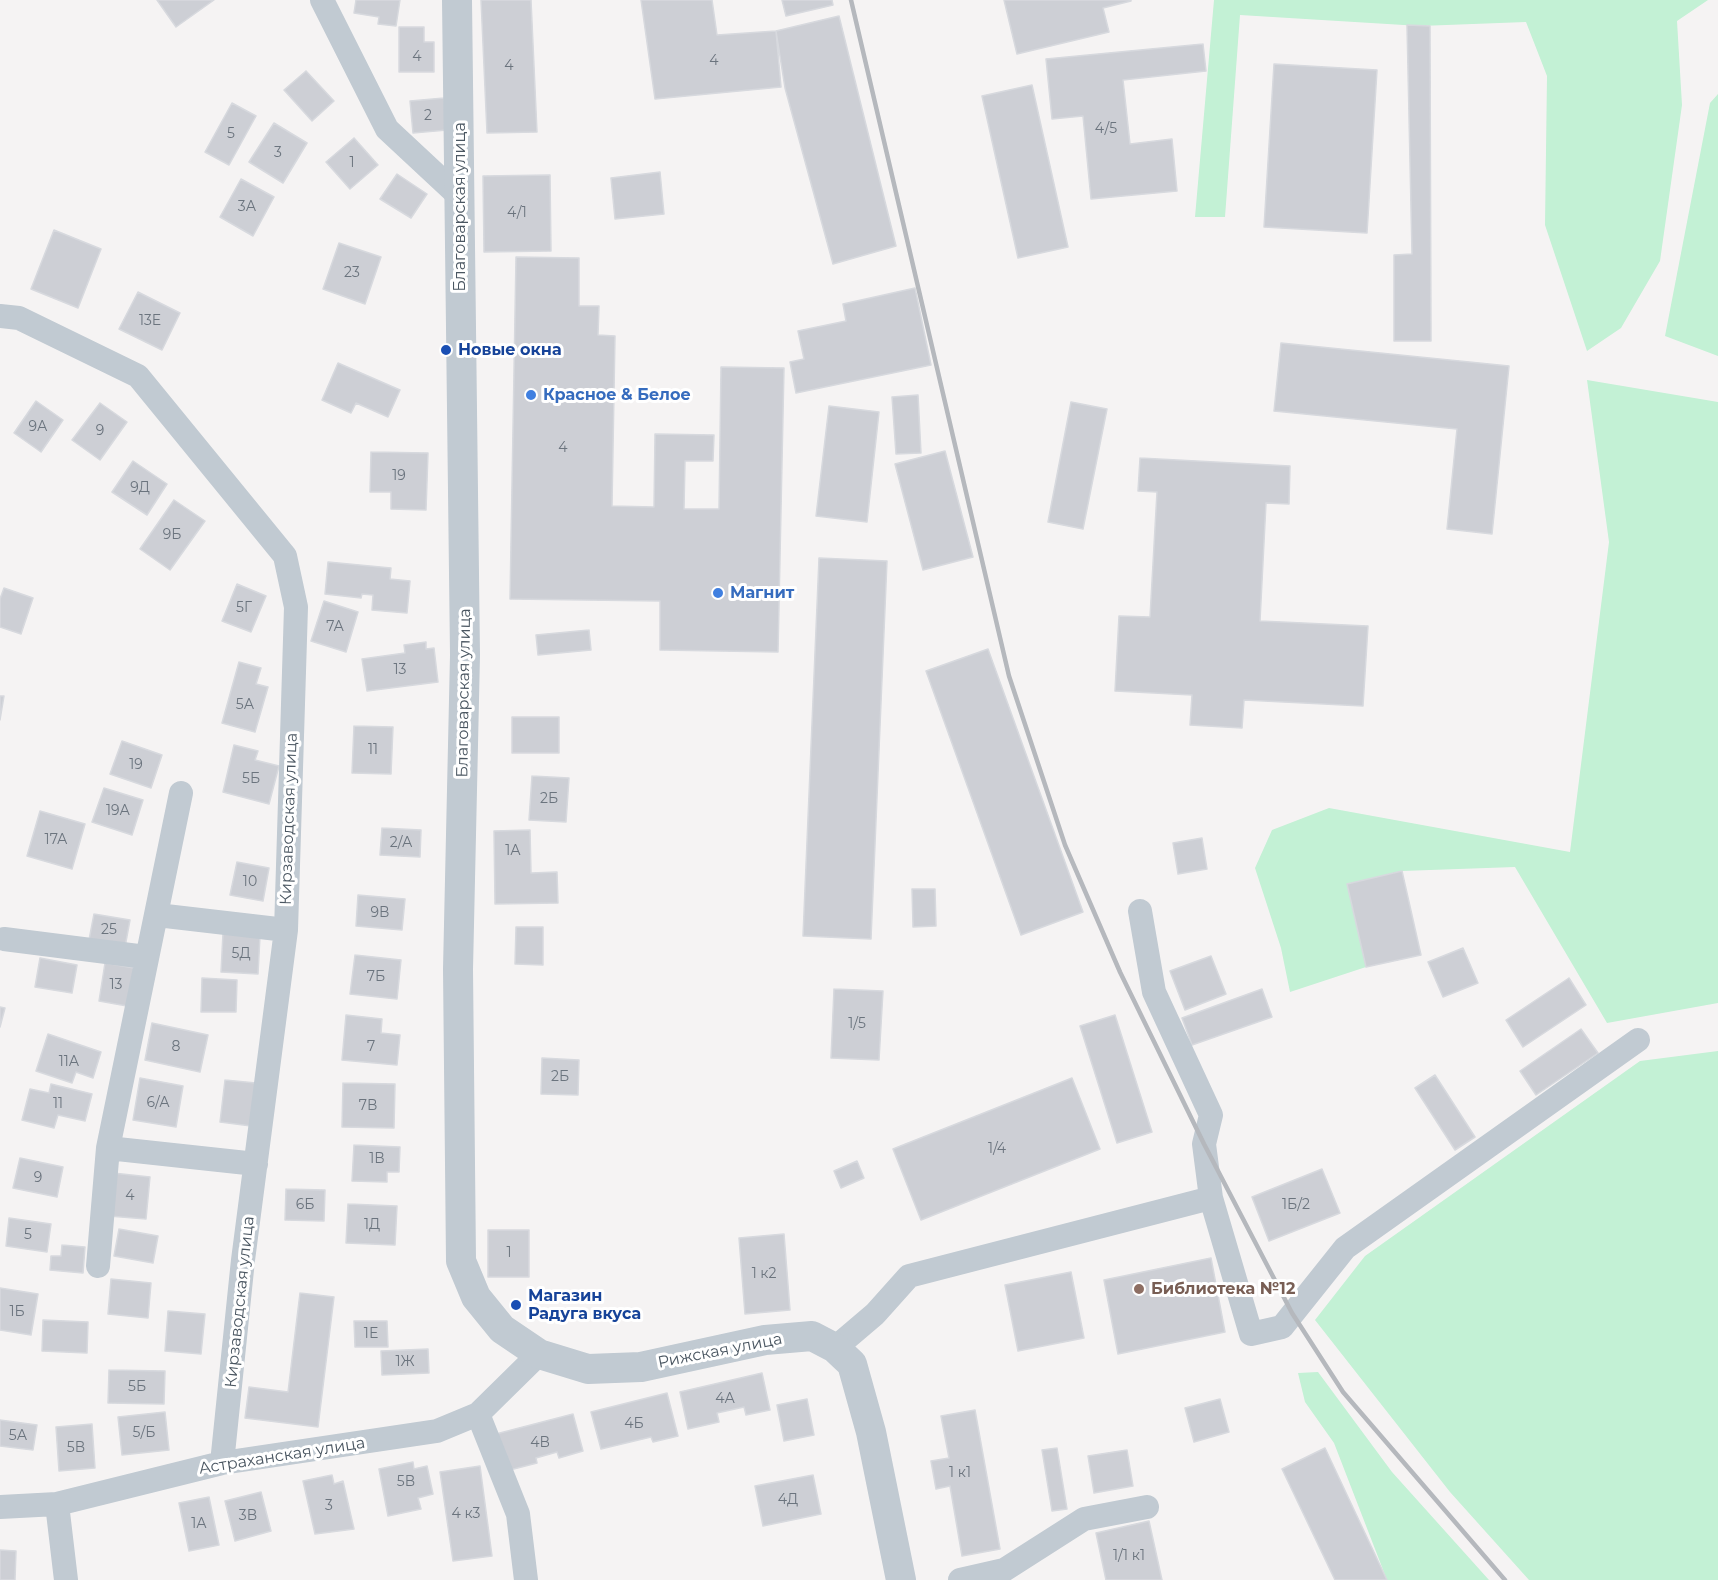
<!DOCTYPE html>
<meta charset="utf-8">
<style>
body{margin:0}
canvas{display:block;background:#f5f3f3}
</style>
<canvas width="1718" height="1580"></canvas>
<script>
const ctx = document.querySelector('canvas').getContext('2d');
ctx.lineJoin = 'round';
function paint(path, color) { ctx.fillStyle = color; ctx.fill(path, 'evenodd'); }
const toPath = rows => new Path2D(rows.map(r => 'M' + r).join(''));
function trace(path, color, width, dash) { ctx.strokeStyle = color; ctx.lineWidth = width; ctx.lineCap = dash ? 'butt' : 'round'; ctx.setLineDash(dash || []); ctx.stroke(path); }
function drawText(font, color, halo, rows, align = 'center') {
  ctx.font = font + ' Montserrat,sans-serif'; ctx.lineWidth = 6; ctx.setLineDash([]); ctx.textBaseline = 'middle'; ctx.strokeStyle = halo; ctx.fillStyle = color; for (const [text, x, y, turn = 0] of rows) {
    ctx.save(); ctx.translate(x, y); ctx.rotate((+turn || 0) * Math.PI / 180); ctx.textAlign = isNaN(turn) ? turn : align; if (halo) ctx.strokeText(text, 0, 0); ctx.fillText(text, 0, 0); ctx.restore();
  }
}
paint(toPath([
 [1214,0,1708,0,1677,21,1682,105,1660,261,1621,328,1587,351,1545,225,1547,76,1526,22,1420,26,1240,15,1225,217,1195,217],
 [1718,94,1718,356,1665,336,1710,103],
 [1587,380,1718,402,1718,1003,1607,1023,1515,867,1402,871,1348,884,1366,967,1290,992,1281,948,1255,868,1272,830,1329,808,1570,852,1609,542],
 [1718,1051,1718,1580,1529,1580,1450,1492,1315,1320,1365,1256,1640,1061],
 [1318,1372,1392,1472,1489,1580,1387,1580,1334,1443,1305,1402,1298,1373]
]), '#c3f1d5');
const building = toPath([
 [157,0,214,0,176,27,157,0],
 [356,0,400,0,396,26,378,24,379,17,354,13,356,0],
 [481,0,531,0,537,132,487,133,481,0],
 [641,0,712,0,717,35,776,31,781,87,655,99,641,0],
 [782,0,832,0,833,5,786,16,782,0],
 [1004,0,1131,0,1131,1,1103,8,1109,32,1017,54,1004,0],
 [839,16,896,246,833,264,785,88,776,31,839,16],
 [1407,25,1430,26,1431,341,1394,341,1394,255,1412,254,1407,25],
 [399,27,424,27,424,42,434,42,434,72,399,72,399,27],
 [1203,44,1206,71,1123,80,1130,144,1172,139,1177,191,1091,199,1083,116,1052,119,1046,59,1203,44],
 [1274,64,1377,70,1367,233,1264,227,1274,64],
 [306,71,334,101,312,121,284,90,306,71],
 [1032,85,1068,247,1018,258,982,96,1032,85],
 [444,98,447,130,413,133,410,101,444,98],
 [232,103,256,116,229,165,205,152,232,103],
 [274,123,307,143,283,183,249,162,274,123],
 [354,138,378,165,350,189,326,162,354,138],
 [660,172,664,214,615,219,611,178,660,172],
 [397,174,427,194,411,218,380,199,397,174],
 [550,175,551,251,484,252,483,176,550,175],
 [241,179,274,197,253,236,220,217,241,179],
 [54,230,101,249,78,308,31,289,54,230],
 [339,243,381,257,365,304,323,289,339,243],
 [516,257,579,258,579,306,599,306,598,335,615,336,612,506,654,507,655,434,714,435,713,461,685,461,684,509,719,509,721,367,784,368,778,652,660,650,660,601,510,599,516,257],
 [915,288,931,365,796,393,790,362,804,359,798,331,846,321,843,304,915,288],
 [138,292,180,313,162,350,119,329,138,292],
 [1281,343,1509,366,1492,534,1447,529,1457,429,1274,411,1281,343],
 [338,363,400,390,388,417,356,403,351,413,322,400,338,363],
 [918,395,921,453,896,454,892,397,918,395],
 [36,401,63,420,41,452,14,433,36,401],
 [1071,402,1107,409,1083,529,1048,522,1071,402],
 [100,403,127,422,100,460,72,440,100,403],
 [829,406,879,412,867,522,816,516,829,406],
 [945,451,973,557,923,570,895,464,945,451],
 [371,452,428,453,426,510,391,509,391,492,370,492,371,452],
 [1140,458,1290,466,1289,504,1266,503,1260,621,1368,626,1363,706,1244,700,1242,728,1190,725,1192,695,1115,691,1119,616,1150,617,1157,492,1138,491,1140,458],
 [133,461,167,484,147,515,112,492,133,461],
 [174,500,205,521,170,570,140,549,174,500],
 [819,558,887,561,871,939,803,936,819,558],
 [328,562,391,568,390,579,410,581,407,613,372,610,373,595,362,594,361,598,325,594,328,562],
 [237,584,266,596,251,632,222,621,237,584],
 [4,588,33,598,21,634,0,627,0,599,4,588],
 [324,601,358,612,346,652,311,641,324,601],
 [589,630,591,650,538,655,536,635,589,630],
 [426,642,426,649,434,648,438,682,367,691,362,659,405,653,404,645,426,642],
 [988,649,1083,912,1021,935,926,671,988,649],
 [239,662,261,668,256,684,268,687,255,732,222,723,239,662],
 [0,696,4,696,0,720,0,696],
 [512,717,559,717,559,753,512,753,512,717],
 [354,726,393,727,391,774,352,773,354,726],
 [122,741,162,755,151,788,110,774,122,741],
 [234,745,258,751,255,760,279,766,269,804,223,792,234,745],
 [532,776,569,778,566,822,529,820,532,776],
 [104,788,143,800,132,835,92,822,104,788],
 [40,811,85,824,72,869,27,856,40,811],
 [382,828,421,830,420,857,380,855,382,828],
 [530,830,531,873,557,872,558,903,495,904,494,831,530,830],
 [1202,838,1207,869,1178,874,1173,843,1202,838],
 [237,862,269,868,263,901,230,895,237,862],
 [1402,871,1421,955,1366,967,1347,884,1402,871],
 [912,889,935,889,936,926,913,927,912,889],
 [358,895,405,899,402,930,356,926,358,895],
 [94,914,130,920,125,947,89,940,94,914],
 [516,927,543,927,543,965,515,964,516,927],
 [223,933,260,936,258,974,221,972,223,933],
 [1463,948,1478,983,1443,997,1428,962,1463,948],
 [355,955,401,960,397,999,350,994,355,955],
 [1211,956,1226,994,1185,1010,1170,971,1211,956],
 [40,958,77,965,72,993,35,987,40,958],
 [105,963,134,968,127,1006,99,1001,105,963],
 [202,978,237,980,236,1012,201,1012,202,978],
 [1569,978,1586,1005,1523,1047,1506,1020,1569,978],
 [834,989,883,991,879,1060,831,1058,834,989],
 [1262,989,1272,1017,1192,1045,1182,1018,1262,989],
 [0,1007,5,1008,0,1027,0,1007],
 [346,1015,382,1019,381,1033,400,1035,397,1065,342,1060,346,1015],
 [1115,1015,1152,1132,1117,1143,1080,1026,1115,1015],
 [152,1023,208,1035,200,1072,145,1060,152,1023],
 [1581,1029,1598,1053,1536,1095,1520,1071,1581,1029],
 [48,1034,101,1052,93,1078,76,1072,72,1083,36,1071,48,1034],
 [542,1058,579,1060,578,1095,541,1094,542,1058],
 [1435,1075,1475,1137,1455,1150,1415,1088,1435,1075],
 [140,1078,183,1086,176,1127,133,1120,140,1078],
 [1072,1078,1100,1149,921,1220,893,1149,1072,1078],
 [225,1080,256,1083,251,1126,220,1122,225,1080],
 [343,1083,395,1084,394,1128,342,1127,343,1083],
 [51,1084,92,1094,85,1121,58,1115,54,1128,22,1120,30,1089,49,1093,51,1084],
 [354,1145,400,1147,399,1172,387,1172,387,1182,352,1181,354,1145],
 [20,1158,63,1167,57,1197,13,1188,20,1158],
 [857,1161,864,1178,841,1188,834,1171,857,1161],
 [1322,1169,1340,1213,1269,1241,1252,1197,1322,1169],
 [113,1173,150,1177,146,1219,109,1216,113,1173],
 [286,1189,325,1190,324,1221,285,1220,286,1189],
 [348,1204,397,1206,395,1245,346,1243,348,1204],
 [9,1218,51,1224,47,1252,6,1246,9,1218],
 [119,1229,158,1236,153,1263,114,1256,119,1229],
 [488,1230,529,1230,529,1277,488,1277,488,1230],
 [784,1234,790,1310,745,1314,739,1238,784,1234],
 [62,1245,85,1247,83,1273,50,1270,51,1256,61,1256,62,1245],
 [1211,1258,1225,1332,1118,1354,1104,1280,1211,1258],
 [1071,1272,1084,1338,1018,1351,1005,1285,1071,1272],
 [111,1279,151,1283,148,1318,108,1314,111,1279],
 [0,1288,38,1294,31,1335,0,1330,0,1288],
 [300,1293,334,1297,318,1427,245,1418,249,1387,288,1392,300,1293],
 [168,1311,205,1314,201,1354,165,1351,168,1311],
 [43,1320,88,1322,87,1353,42,1351,43,1320],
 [354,1321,387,1321,388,1347,355,1347,354,1321],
 [428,1349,429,1373,382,1375,381,1351,428,1349],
 [109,1370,165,1371,164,1404,108,1403,109,1370],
 [762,1373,770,1410,746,1415,744,1407,717,1413,719,1422,688,1429,680,1392,762,1373],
 [667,1393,678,1436,653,1442,651,1437,601,1449,591,1412,667,1393],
 [807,1399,814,1435,784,1441,777,1405,807,1399],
 [1220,1399,1229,1432,1194,1442,1185,1408,1220,1399],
 [975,1410,1000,1549,962,1556,950,1486,936,1489,931,1461,949,1458,941,1416,975,1410],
 [165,1412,169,1450,122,1455,118,1417,165,1412],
 [573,1414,583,1451,559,1458,557,1452,536,1458,537,1463,506,1471,496,1434,573,1414],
 [0,1420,37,1425,33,1450,0,1446,0,1420],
 [92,1424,95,1468,59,1471,56,1427,92,1424],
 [1057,1448,1067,1509,1052,1511,1042,1450,1057,1448],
 [1325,1448,1387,1580,1335,1580,1282,1469,1325,1448],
 [1127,1450,1133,1486,1094,1493,1088,1456,1127,1450],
 [413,1462,414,1469,427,1466,433,1494,418,1498,421,1509,388,1516,379,1469,413,1462],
 [480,1466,492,1556,453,1561,440,1472,480,1466],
 [332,1475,334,1484,343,1481,354,1529,315,1534,303,1481,332,1475],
 [813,1475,821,1514,763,1526,755,1486,813,1475],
 [261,1492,271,1531,235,1541,225,1501,261,1492],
 [209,1497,219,1545,189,1551,179,1503,209,1497],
 [1149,1521,1162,1580,1106,1580,1096,1533,1149,1521],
 [0,1550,16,1551,15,1580,0,1580,0,1550]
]);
paint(building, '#cdcfd5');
trace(building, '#d7d9de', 1.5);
trace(toPath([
 [322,0,387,129,460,197],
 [0,316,19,318,138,376,285,556,296,607,286,930,243,1260,222,1463],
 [1140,911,1154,992,1211,1115,1204,1144,1211,1198],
 [157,915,286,930],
 [4,939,146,957],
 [108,1148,256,1164],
 [98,1266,108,1148,181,793],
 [835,1348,875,1314,909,1276,1211,1198,1251,1334,1282,1327,1345,1248,1638,1040],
 [478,1414,518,1514,526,1580],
 [57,1504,66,1580],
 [0,1507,57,1504,222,1463,437,1431,478,1414,539,1354],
 [960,1580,1004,1570,1084,1519,1147,1507]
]), '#c1cad2', 24);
trace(toPath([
 [457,0,465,655,458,969,461,1261,476,1297,502,1329,539,1354,588,1369,641,1367,765,1340,812,1336,835,1348,852,1364,871,1432,901,1580]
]), '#c1cad2', 30);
trace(toPath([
 [851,0,1009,676,1065,845,1120,972,1204,1144,1292,1313,1343,1392,1505,1580]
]), '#b5b8bd', 4.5);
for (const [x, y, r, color] of [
 [446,350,6,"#1a4fb4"],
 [531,395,6,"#3f7fe0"],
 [718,593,6,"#3f7fe0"],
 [1139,1289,6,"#8d6e63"],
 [516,1305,6,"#1a4fb4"]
]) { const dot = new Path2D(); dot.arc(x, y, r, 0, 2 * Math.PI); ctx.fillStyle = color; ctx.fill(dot); trace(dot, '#fff', 2); }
drawText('14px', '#6b747e', null, [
 ["4",417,57],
 ["4",714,61],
 ["4",509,66],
 ["2",428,116],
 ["4/5",1106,129],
 ["5",231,134],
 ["3",278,153],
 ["1",352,163],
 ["3А",247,207],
 ["4/1",517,213],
 ["23",352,273],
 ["13Е",150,321],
 ["9А",38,427],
 ["9",100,431],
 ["4",563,448],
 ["19",399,476],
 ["9Д",140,488],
 ["9Б",172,535],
 ["5Г",244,608],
 ["7А",335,627],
 ["13",400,670],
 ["5А",245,705],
 ["11",373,750],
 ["19",136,765],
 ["5Б",251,779],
 ["2Б",549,799],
 ["19А",118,811],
 ["17А",56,840],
 ["2/А",401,843],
 ["1А",513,851],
 ["10",250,882],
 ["9В",380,913],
 ["25",109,930],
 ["5Д",241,954],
 ["7Б",376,977],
 ["13",116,985],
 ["1/5",857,1024],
 ["8",176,1047],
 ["7",371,1047],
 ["11А",69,1062],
 ["2Б",560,1077],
 ["6/А",158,1103],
 ["11",58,1104],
 ["7В",368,1106],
 ["1/4",997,1149],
 ["1В",377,1159],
 ["9",38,1178],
 ["4",130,1196],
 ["6Б",305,1205],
 ["1Б/2",1296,1205],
 ["1Д",372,1225],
 ["5",28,1235],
 ["1",509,1253],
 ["1 к2",764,1274],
 ["1Б",17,1312],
 ["1Е",371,1334],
 ["1Ж",405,1362],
 ["5Б",137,1387],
 ["4А",725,1399],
 ["4Б",634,1424],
 ["5/Б",144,1433],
 ["5А",18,1436],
 ["4В",540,1443],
 ["5В",76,1448],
 ["1 к1",960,1473],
 ["5В",406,1482],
 ["4Д",788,1500],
 ["3",329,1506],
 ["4 к3",466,1514],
 ["3В",248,1516],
 ["1А",199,1524],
 ["1/1 к1",1129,1556]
]);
drawText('16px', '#4a5661', '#fff', [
 ["Благоварская улица",460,207,-90],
 ["Благоварская улица",464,693,-89],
 ["Кирзаводская улица",289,819,-88],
 ["Кирзаводская улица",240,1302,-84],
 ["Рижская улица",720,1351,-11],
 ["Астраханская улица",282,1456,-9]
]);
drawText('bold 16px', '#164399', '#fff', [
 ["Новые окна",458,350],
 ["Магазин",528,1296],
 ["Радуга вкуса",528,1314]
], 'left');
drawText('bold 16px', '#366cbe', '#fff', [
 ["Красное & Белое",543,395],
 ["Магнит",730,593]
], 'left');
drawText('bold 16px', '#785e54', '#fff', [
 ["Библиотека №12",1151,1289]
], 'left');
</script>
